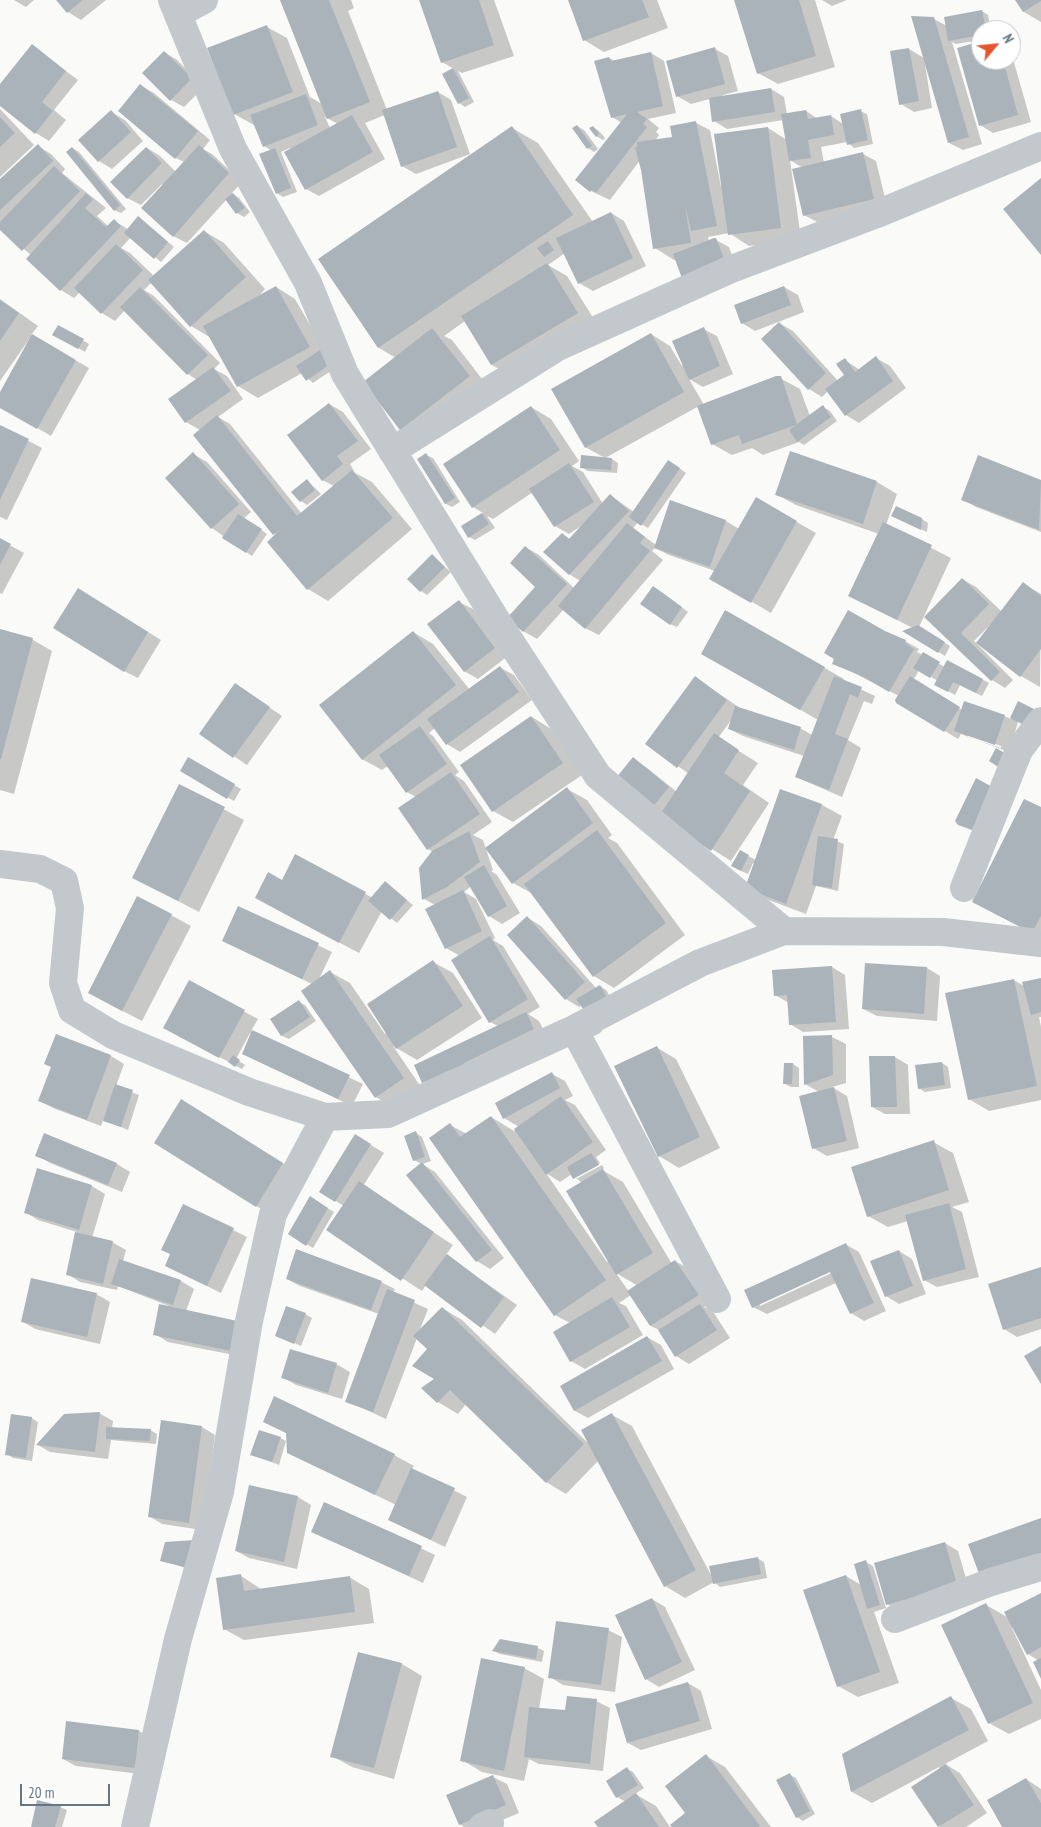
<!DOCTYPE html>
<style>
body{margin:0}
#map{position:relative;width:1041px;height:1827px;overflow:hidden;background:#fafaf8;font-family:"PT Sans Narrow",sans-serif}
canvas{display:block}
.north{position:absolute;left:971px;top:20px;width:50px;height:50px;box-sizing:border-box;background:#fff;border:1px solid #c1c8cd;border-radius:50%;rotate:62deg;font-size:14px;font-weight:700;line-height:20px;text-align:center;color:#657683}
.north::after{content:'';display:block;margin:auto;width:18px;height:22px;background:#e4572e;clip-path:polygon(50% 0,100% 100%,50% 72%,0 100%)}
.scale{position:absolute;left:20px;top:1784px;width:90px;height:22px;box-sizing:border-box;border:2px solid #657683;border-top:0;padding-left:6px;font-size:15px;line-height:18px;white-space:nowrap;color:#657683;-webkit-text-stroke:4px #fff;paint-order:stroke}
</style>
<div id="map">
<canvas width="1041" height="1827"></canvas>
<div class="north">N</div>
<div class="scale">20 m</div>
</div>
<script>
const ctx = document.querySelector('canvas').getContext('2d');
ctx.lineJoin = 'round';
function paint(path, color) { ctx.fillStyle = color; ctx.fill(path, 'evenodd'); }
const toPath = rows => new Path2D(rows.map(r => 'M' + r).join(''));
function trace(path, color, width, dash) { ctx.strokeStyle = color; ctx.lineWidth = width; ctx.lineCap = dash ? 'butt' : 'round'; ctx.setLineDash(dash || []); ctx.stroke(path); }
paint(toPath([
 [14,0,34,0,26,7],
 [58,0,106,0,81,20,68,12],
 [281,0,351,0,354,8,348,11,387,110,438,92,451,100,470,154,416,174,402,166,385,115,365,123,385,159,319,196,306,189,290,148,281,152,297,192,283,197,277,193,272,151,264,146,254,125,234,114,267,27,287,38,310,97,322,104],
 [325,117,338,124,330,128],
 [420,0,494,0,514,56,462,73,458,71,474,102,465,107,459,103,443,74,454,69,442,62],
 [569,0,657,0,668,28,604,52,584,40],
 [736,0,815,0,835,67,778,84,758,73],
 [822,0,847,0,832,6],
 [1017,0,1041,0,1041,22,1024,12],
 [982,11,988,15,991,30,981,30,981,40,956,44,952,42,982,144,963,150,949,143,934,19,947,26],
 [981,42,981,60,1011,60,1011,52,1031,122,993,133,980,125],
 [32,46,78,80,54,110,66,120,49,141,36,133,0,104,0,86],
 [715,49,728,56,738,91,723,95,723,97,771,89,784,97,787,114,806,111,818,119,831,116,843,124,860,111,867,114,873,144,854,148,847,142,821,147,824,163,863,154,876,161,887,206,817,222,804,215,803,168,790,160,801,239,749,246,729,233,708,237,709,242,716,240,729,247,739,274,674,260,655,248,641,159,610,200,591,191,622,123,612,117,609,58,615,61,651,53,664,61,676,113,648,119,659,128,656,132,659,135,655,141,676,138,696,123,710,130,721,187,768,128,787,140,783,120,727,129,714,121,710,99,691,104,677,96],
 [909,49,924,58,932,108,914,112,901,104],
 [164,52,177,60,204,87,184,107,171,100],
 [140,85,154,93,210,140,203,149,212,154,242,182,232,193,239,198,250,212,244,217,237,213,227,199,187,243,173,236,162,184,141,205,127,198,147,148,160,156,176,172,184,162,176,158],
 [0,109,34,145,0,177],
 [111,112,125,120,143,141,112,169,99,161],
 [577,126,584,130,598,149,594,152,588,148],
 [593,127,599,131,605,138,603,140,596,136],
 [512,128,538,143,593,222,611,213,624,221,646,266,593,291,579,283,565,253,548,265,567,276,597,324,512,376,492,365,465,321,444,336,452,340,489,388,401,429,396,358,379,348,319,260],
 [38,146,51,154,65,169,62,173,106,208,97,216,108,226,114,221,128,229,139,217,174,247,161,262,131,237,121,248,130,253,154,276,204,231,224,243,265,289,258,297,276,287,295,299,335,368,313,383,302,373,258,398,238,386,211,338,191,326,152,282,144,290,154,296,220,363,214,369,227,376,243,399,218,417,230,424,302,514,334,486,322,480,329,404,343,412,371,449,350,464,355,473,372,482,412,529,328,601,308,589,268,542,276,536,200,430,186,422,170,399,197,380,188,374,125,310,115,321,102,313,80,292,74,298,61,290,27,259,31,255,0,229,0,180],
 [72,148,79,152,126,209,121,213,114,210],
 [784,287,798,295,804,312,755,331,742,323],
 [0,299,38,326,31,335,89,368,51,436,0,406,0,394,31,339,30,338,0,381],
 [779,323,793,331,838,381,846,375,845,360,860,370,876,358,890,366,906,388,859,423,846,415,828,391,822,397,809,389],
 [59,326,89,344,85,352,54,334],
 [703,329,717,336,733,374,703,387,689,379,704,405,780,378,800,389,810,416,823,407,830,411,837,421,804,445,799,442,763,455,752,448,732,455,712,444,699,406,605,458,585,447,651,334,670,346,682,366],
 [531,407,551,419,579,461,572,466,583,472,603,504,610,495,634,512,675,465,686,473,648,528,638,522,633,528,656,545,671,502,726,521,739,529,756,499,816,533,771,613,711,578,715,571,669,555,655,548,652,551,663,560,599,635,585,628,564,609,537,639,523,631,537,587,525,547,539,555,574,588,580,581,569,574,562,534,570,539,581,526,569,534,555,526,533,492,493,519,487,516,495,528,475,540,469,537,462,527,483,513,473,507],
 [0,426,42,448,7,520,0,517],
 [790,453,877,482,897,494,886,525,951,558,919,627,950,646,945,656,905,631,913,628,849,596,879,534,796,505,776,494],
 [193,454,207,462,251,512,244,518,267,534,252,556,212,528],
 [426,455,433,458,460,502,452,507,446,504,418,460],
 [979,457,1041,481,1041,532,976,507,962,499],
 [612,459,618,463,617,473,588,471,581,467],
 [307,480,321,494,307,505,301,501],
 [899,519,922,519,928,523,927,532],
 [0,540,24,553,2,594,0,593],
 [432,556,451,572,427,595,421,591],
 [962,579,976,587,1002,612,1024,584,1041,594,1040,687,1021,676,990,625,974,641,1013,680,1005,688,992,680,926,617],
 [660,591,688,612,677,627,670,624],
 [91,597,161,640,138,678,124,671],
 [459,602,473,609,508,656,478,679,464,671],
 [726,612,844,679,843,681,875,696,872,704,864,701,848,740,861,748,842,797,796,777,804,756,743,736,729,729,732,719,718,738,758,763,743,785,769,803,731,861,712,849,653,807,633,759,646,767,677,792,689,774,647,744,695,677,740,708,800,728,812,735,818,720,702,653],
 [0,631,33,640,52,651,14,794,0,790],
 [413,632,433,644,470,690,501,668,514,675,532,700,460,752,447,744,435,728,429,733,433,736,459,772,455,775,464,781,492,822,473,835,483,840,493,870,491,871,497,875,520,913,502,924,489,916,471,886,464,892,476,899,495,938,493,940,503,946,540,1007,528,1014,539,1021,547,1037,436,1090,423,1082,498,1026,490,1022,460,956,446,948,435,905,424,899,433,852,428,849,416,797,407,792,388,766,382,770,362,759],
 [885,633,905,641,919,649,917,652,945,667,948,661,989,683,982,696,960,685,955,695,936,684,938,681,919,670,914,679,962,710,1004,716,1011,719,1019,703,1018,722,1009,752,961,734,958,739,897,702,899,696,834,663],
 [968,734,1001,746,1001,748,968,737],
 [236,685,282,716,247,765,201,734],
 [532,717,551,729,582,775,513,822,493,811],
 [188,759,241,789,234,801,181,771],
 [180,786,244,820,199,912,134,878],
 [567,789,587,800,612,835,608,838,617,843,685,935,614,988,594,976,533,894,513,883],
 [781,790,822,805,842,816,833,840,844,844,838,891,816,886,806,914,766,899,746,888,755,864,753,863,748,874,739,870,740,852,756,860],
 [1041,809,1041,937,993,913],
 [296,856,373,898,386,883,413,905,397,923,382,911,359,953,276,909,283,881],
 [239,907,332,952,319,979,330,972,350,983,385,1034,433,962,453,973,482,1018,417,1060,393,1046,423,1090,395,1109,376,1097,312,984,223,941],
 [171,915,191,926,142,1021,109,1004],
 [528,918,541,926,596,988,600,986,606,990,614,1002,582,1005,579,1007,566,999],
 [832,967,845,975,849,1029,803,1032,790,1024,789,1003,775,995],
 [927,968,940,976,937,1021,877,1016,863,1009],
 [1041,979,1041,1017,1039,1017,1041,1027,1041,1100,989,1111,969,1099,1014,980,1024,986],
 [189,982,258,1019,251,1031,363,1084,352,1106,243,1054,252,1034,250,1033,236,1059,245,1065,242,1069,178,1035],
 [299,1002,305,1005,316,1021,289,1039,282,1036,272,1020],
 [56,1035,111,1056,124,1064,116,1086,139,1095,128,1130,103,1120,101,1126,53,1108,40,1101,52,1068],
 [804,1037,832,1037,846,1044,846,1083,832,1087,847,1096,859,1148,827,1156,813,1148,819,1092,805,1084],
 [656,1047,676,1059,720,1148,679,1168,659,1156],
 [895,1057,908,1065,910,1114,885,1114,872,1107],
 [942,1063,948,1067,951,1088,925,1092,919,1088],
 [793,1064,799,1068,799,1087,791,1087,785,1084],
 [552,1074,565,1081,573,1096,565,1100,575,1105,606,1150,596,1157,600,1163,576,1176,576,1179,602,1165,604,1168,602,1170,623,1182,672,1264,675,1261,689,1269,711,1303,704,1307,714,1313,730,1338,689,1364,676,1356,661,1331,651,1326,631,1295,619,1303,626,1306,643,1335,585,1369,571,1361,570,1323,555,1315,450,1125,467,1134,491,1117,514,1131,519,1127,504,1118],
 [546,1173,560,1182,572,1174,582,1183,609,1260,607,1262],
 [616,1273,638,1286,629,1292],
 [201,1112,302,1175,276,1217,256,1206],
 [416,1133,422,1137,431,1161,422,1164,435,1172,504,1258,490,1269,477,1261,408,1175,421,1164,414,1160],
 [45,1135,117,1164,130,1172,122,1192,50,1163,37,1155],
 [355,1135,384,1153,363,1186,453,1245,446,1255,517,1305,495,1334,426,1285,422,1291,328,1230,344,1206,321,1192],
 [933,1142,953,1153,969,1202,952,1207,962,1212,979,1277,937,1287,924,1280,908,1221,888,1227,868,1216],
 [38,1170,92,1186,105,1194,92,1238,112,1242,126,1250,123,1261,181,1281,194,1289,186,1311,249,1358,168,1342,155,1334,169,1306,118,1286,117,1290,80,1282,67,1274,77,1232,38,1220,25,1212],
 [310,1198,334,1212,313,1248,289,1234],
 [183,1205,247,1237,221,1293,166,1266,171,1254],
 [845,1244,859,1252,886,1311,864,1321,851,1313,836,1283,767,1314,753,1307],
 [835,1268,836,1271,760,1306,760,1303],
 [899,1251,912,1259,926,1294,899,1304,886,1296],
 [1041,1269,1041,1329,1017,1337,1004,1329],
 [287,1279,381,1282,395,1289,393,1293,428,1309,419,1332,442,1308,462,1320,587,1442,612,1415,632,1426,711,1575,757,1558,764,1562,767,1578,720,1587,714,1582,685,1598,665,1586,598,1461,566,1494,546,1482,466,1404,458,1414,438,1402,423,1388,437,1379,429,1349,417,1338,386,1419,347,1401,379,1314,300,1286],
 [96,1294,110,1302,100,1344,35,1329,22,1321],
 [305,1314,312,1318,301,1346,276,1335],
 [647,1337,661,1345,674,1369,588,1418,575,1411,561,1387],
 [336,1364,350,1372,342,1399,296,1385,283,1377],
 [99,1413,113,1421,112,1429,150,1430,157,1434,156,1444,111,1440,108,1459,50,1452,38,1445],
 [31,1418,38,1422,32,1461,13,1458,7,1454],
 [265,1421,394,1455,414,1466,412,1469,467,1497,445,1547,389,1520,396,1505,288,1452,288,1434],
 [202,1427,215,1435,202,1530,162,1524,149,1516],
 [280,1438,286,1441,279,1465,252,1454],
 [298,1497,311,1505,297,1569,249,1558,236,1551],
 [325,1503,435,1555,423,1583,313,1532],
 [945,1543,958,1551,970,1592,901,1612,887,1604],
 [201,1545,194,1571,162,1560],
 [866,1562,873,1566,886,1608,874,1612,899,1683,858,1697,838,1686,846,1576,861,1585],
 [241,1576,261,1589,349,1577,369,1589,374,1623,244,1640,224,1629],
 [1041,1594,1041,1676,1039,1661,1028,1654,1014,1627,1012,1628,1041,1690,1041,1719,1009,1734,989,1723,986,1605,1009,1618],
 [652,1599,665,1607,695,1670,659,1687,646,1679],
 [608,1630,622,1637,615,1692,563,1685,550,1677],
 [501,1641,538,1648,544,1651,542,1662,500,1654,494,1651],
 [359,1653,402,1664,422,1676,394,1779,352,1767,332,1756],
 [524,1668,544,1679,539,1709,566,1712,596,1701,610,1708,603,1771,539,1764,529,1759,524,1781,482,1772,462,1760],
 [688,1683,701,1691,712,1729,641,1750,628,1743],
 [951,1698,971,1709,988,1741,945,1764,960,1773,987,1813,966,1827,940,1827,913,1787,940,1769,939,1767,872,1803,852,1792,844,1755],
 [139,1731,152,1738,148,1775,76,1766,63,1759],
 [706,1756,725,1767,771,1827,673,1827,687,1813],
 [627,1769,633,1772,644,1788,635,1794,656,1806,670,1827,599,1827,626,1802,617,1797,607,1782],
 [790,1775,796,1778,815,1814,803,1821,797,1817],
 [493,1777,507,1784,519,1813,486,1827,464,1827,460,1824],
 [1026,1779,1041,1789,1041,1827,1003,1827],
 [60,1807,67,1810,62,1827,32,1827]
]), '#0003');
paint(toPath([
 [56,0,83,0,67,13],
 [280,0,329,0,370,102,327,119],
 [419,0,479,0,494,45,441,63],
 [568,0,642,0,649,17,583,41],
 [734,0,799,0,816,56,757,74],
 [1015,0,1041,0,1041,1,1023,12],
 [982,10,986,30,981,30,981,35,948,41,944,17],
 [911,16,934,17,969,137,948,143],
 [267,25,293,92,233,115,207,48],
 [981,41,981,60,1003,60,1018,115,979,126,957,48],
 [32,44,66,71,42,102,53,111,35,134,0,106,0,84],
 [715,47,725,84,676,97,666,61],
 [909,48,919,101,899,105,890,51],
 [164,51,192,78,170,101,142,73],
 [651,52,663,106,637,112,647,119,643,124,647,127,596,193,592,190,590,192,575,180,627,114,611,118,594,61,609,57,611,61],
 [453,68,469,98,458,104,442,74],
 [140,84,198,131,175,159,118,111],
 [771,88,775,112,712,122,709,98],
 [438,91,457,147,401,167,382,110],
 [306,94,318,125,263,147,250,115],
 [861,109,868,140,847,145,840,114],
 [111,110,131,132,98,162,78,140],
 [806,110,808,119,831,115,834,135,808,140,811,158,789,161,781,114],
 [352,115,373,152,305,190,284,152],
 [0,117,15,133,0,147],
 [696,121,717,226,691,231,685,205,691,243,653,249,641,170,635,147,637,147,637,142,672,137,670,126],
 [577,125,592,146,587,149,572,128],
 [512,126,573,215,378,348,318,259],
 [593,126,599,134,596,137,589,128],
 [768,127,781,228,728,235,714,134],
 [38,144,53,161,0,210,0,179],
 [199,145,229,173,173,237,141,208],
 [72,147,120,205,114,211,66,152],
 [146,147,162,163,127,199,110,182],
 [275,148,291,188,276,194,259,154],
 [863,152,874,199,803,216,792,169],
 [54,166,80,191,22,251,0,230,0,222],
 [1041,178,1041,255,1003,209],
 [86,193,93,200,85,208,106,227,114,219,121,226,60,291,26,259],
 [233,193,245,208,236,214,225,199],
 [611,212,633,258,578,284,556,238],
 [138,216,168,242,154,259,124,233],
 [204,230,246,277,190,327,148,280],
 [714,238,716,238,727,266,683,281,673,254],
 [548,241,554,250,544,257,537,248],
 [116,244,143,270,101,314,74,288],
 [547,263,578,313,491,365,461,316],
 [276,286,310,347,237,387,203,326],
 [784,286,791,305,741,324,734,305],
 [140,287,208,355,187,375,120,307],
 [0,300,19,313,0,341],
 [779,322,826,373,808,390,761,339],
 [58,325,84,339,78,349,52,335],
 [704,327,720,366,689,380,672,341],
 [432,328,470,376,400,430,363,382],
 [651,333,684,392,585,448,551,389],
 [32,334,76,360,37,429,0,408,0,392],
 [320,350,329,365,306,381,296,366],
 [876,356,893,381,845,416,825,389,844,375,836,364,845,358,855,372],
 [213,367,231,391,185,423,168,399],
 [776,376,781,376,797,424,823,405,831,417,797,442,789,430,796,425,742,444,739,435,711,445,697,406],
 [329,403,358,441,337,456,343,464,322,481,287,435],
 [531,406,560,450,472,508,443,464],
 [217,415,297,516,352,470,393,518,307,590,267,542,282,528,273,535,193,435],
 [0,425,29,439,0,500],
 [790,451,877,481,863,524,775,495],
 [193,452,239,504,211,529,165,478],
 [426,453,455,498,445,504,417,459],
 [581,455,612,458,611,470,580,468],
 [978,455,1041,480,1039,530,961,500],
 [668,460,680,468,641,526,629,517],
 [569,463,594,502,554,527,529,489],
 [307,479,315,490,300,502,291,492],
 [610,494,629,511,569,575,543,552,562,533,569,539],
 [756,497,797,521,751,603,709,579],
 [670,500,726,520,710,567,654,548],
 [896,506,922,518,921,530,891,516],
 [482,513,489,524,468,538,461,526],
 [238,514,262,529,246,553,222,538],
 [883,522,932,545,897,620,848,596],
 [627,523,645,537,640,543,650,551,585,629,558,606],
 [0,538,11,544,0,565],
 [525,546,567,584,523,632,507,618,535,587,510,563],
 [432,554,445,567,420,592,407,579],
 [962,578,989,604,961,633,1000,672,991,681,924,617],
 [1023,582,1041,596,1041,649,1020,677,976,643],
 [653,586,682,607,670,625,640,604],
 [78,588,148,632,124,672,53,628],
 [459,600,495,648,464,672,427,624],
 [725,610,825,667,800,710,701,654],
 [848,610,885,631,906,640,905,643,914,649,889,692,862,676,832,664,834,659,824,653],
 [918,625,945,642,938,653,902,631],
 [0,629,33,638,1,759,0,759],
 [413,631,456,685,362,760,319,705],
 [923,652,940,662,930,678,913,668],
 [947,660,983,679,976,693,953,682,948,692,934,685],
 [500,666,519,692,446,745,427,719],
 [695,676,727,700,677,768,645,744],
 [834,676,862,687,858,698,850,694,835,734,848,739,829,790,795,777],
 [910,676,960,707,944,732,896,703,895,700],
 [235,683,270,707,233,758,199,734],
 [964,701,1005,715,995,745,954,731],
 [1018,701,1034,709,1026,726,1010,718],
 [735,706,801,727,794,750,728,729],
 [531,716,563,763,492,812,460,765],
 [420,726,447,764,406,793,379,755],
 [714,733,739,750,724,773,750,791,711,851,659,816],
 [996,748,1008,755,1000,768,989,761],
 [188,757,235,784,227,799,180,771],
 [633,757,669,787,652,808,616,778],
 [451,772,480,814,427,850,398,808],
 [976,778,994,788,972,830,958,825,955,821],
 [179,784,225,807,178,901,132,878],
 [567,787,593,823,512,884,485,848],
 [780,789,822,804,786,904,745,888],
 [1024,799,1041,807,1041,916,1032,933,972,902],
 [597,830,666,923,593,977,524,884],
 [469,831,480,862,447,887,422,900,419,868,432,851],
 [818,836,838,839,832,888,812,885],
 [740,850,749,855,741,871,731,866],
 [295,854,366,892,339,943,255,898,268,872,282,880],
 [484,865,507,906,488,917,464,877],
 [385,881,407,900,390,920,368,901],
 [463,890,482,931,445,949,425,909],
 [137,896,172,914,122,1011,88,993],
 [238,906,319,943,302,979,222,941],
 [527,916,585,982,565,1000,507,935],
 [490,936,528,999,489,1023,451,960],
 [433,960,463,1006,396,1049,367,1004],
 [865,963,927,967,924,1014,862,1009],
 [832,966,836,1022,789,1025,787,995,774,996,772,970],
 [330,970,404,1078,375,1098,301,991],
 [1041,978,1041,1012,1031,1015,1022,982],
 [1014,979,1037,1086,968,1100,945,993],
 [189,980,245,1010,219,1058,163,1028],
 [600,985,608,999,586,1013,576,999],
 [299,1000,310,1017,281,1036,270,1019],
 [526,1012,534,1029,464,1063,467,1069,453,1076,450,1070,422,1083,414,1065],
 [252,1030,350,1075,338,1099,242,1054],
 [56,1034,111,1055,87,1120,38,1101,51,1067,44,1064],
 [832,1035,833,1075,804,1085,803,1036],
 [657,1046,700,1137,658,1157,614,1066],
 [233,1055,240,1060,235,1067,228,1062],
 [869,1056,895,1056,897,1107,871,1107],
 [942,1062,945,1085,918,1089,915,1065],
 [784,1063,793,1063,792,1084,783,1084],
 [552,1072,560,1088,503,1119,495,1103],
 [115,1084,133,1090,121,1127,103,1121],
 [834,1087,847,1141,812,1149,799,1096],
 [561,1096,593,1142,546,1175,514,1129],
 [181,1099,283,1163,256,1207,154,1143],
 [491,1116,606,1280,554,1316,429,1138,450,1123,460,1137],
 [416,1131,425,1157,413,1161,404,1136],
 [44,1133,117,1163,108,1185,35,1156],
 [355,1134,371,1144,335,1202,319,1192],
 [934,1140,949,1190,867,1217,851,1167],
 [591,1153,599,1165,573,1179,567,1167],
 [422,1162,492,1250,476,1262,406,1175],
 [37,1168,92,1185,79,1230,24,1213],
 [603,1169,653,1253,616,1275,566,1191],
 [359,1181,434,1232,401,1281,326,1230],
 [310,1196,328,1208,306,1246,288,1234],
 [949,1203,966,1269,923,1281,905,1215],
 [183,1204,234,1228,207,1286,165,1266,170,1254,161,1250],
 [75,1232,113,1241,103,1284,66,1275],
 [846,1243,874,1303,850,1314,830,1272,752,1308,744,1290],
 [296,1249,382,1281,371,1310,286,1279],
 [899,1250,913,1286,885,1297,870,1261],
 [447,1254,504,1297,481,1328,424,1285],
 [119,1259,181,1280,173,1305,111,1284],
 [675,1260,699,1295,650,1326,627,1291],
 [1041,1267,1041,1318,1003,1330,988,1284],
 [31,1278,97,1293,87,1337,21,1322],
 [387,1289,415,1300,373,1412,345,1402],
 [612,1297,630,1327,570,1362,553,1332],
 [159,1304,242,1322,236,1352,153,1335],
 [700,1304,717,1330,675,1357,658,1330],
 [286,1306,306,1313,294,1344,275,1336],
 [442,1307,584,1444,546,1483,450,1390,437,1403,421,1388,434,1379,412,1366,427,1349,413,1336],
 [647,1336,662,1361,574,1411,560,1386],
 [1041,1346,1041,1384,1024,1356],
 [290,1349,337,1363,328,1393,281,1378],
 [274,1396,395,1454,375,1495,287,1453,286,1433,263,1422],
 [100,1412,95,1452,36,1445,64,1414],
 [612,1413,696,1570,664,1587,581,1430],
 [11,1414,32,1417,26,1458,5,1455],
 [161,1420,202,1426,189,1523,148,1517],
 [106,1427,151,1429,150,1441,106,1439],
 [259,1430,281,1437,272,1462,250,1455],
 [411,1468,455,1488,431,1540,388,1520],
 [249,1485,298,1496,284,1562,235,1551],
 [324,1502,422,1546,409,1576,311,1532],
 [1041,1518,1041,1558,981,1579,968,1544],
 [195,1540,188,1568,160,1561,165,1542],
 [945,1542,957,1585,886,1605,874,1563],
 [758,1557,761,1574,713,1584,709,1566],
 [866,1560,880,1605,867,1609,854,1564],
 [241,1574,244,1591,350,1576,355,1612,223,1630,216,1578],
 [846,1575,880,1672,837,1687,803,1590],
 [1041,1593,1041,1647,1027,1655,1004,1612],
 [652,1598,682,1662,645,1680,615,1615],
 [986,1603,1033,1703,988,1724,941,1625],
 [556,1621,609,1628,601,1685,548,1678],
 [500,1639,538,1646,536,1659,492,1651],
 [358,1652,402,1663,374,1768,330,1757],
 [481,1658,525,1667,504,1771,460,1761],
 [1041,1658,1041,1679,1033,1662],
 [688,1682,700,1721,627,1743,615,1704],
 [567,1696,597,1699,590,1764,524,1757,529,1707,565,1710],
 [951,1696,969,1730,851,1792,842,1754],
 [66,1721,139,1730,135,1768,62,1759],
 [706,1754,760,1826,759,1827,672,1827,670,1825,685,1813,665,1786],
 [946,1764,974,1805,938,1827,911,1787],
 [627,1767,638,1785,616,1798,606,1781],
 [790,1773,810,1811,796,1818,776,1780],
 [493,1775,506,1805,459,1825,446,1795],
 [1026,1778,1041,1803,1041,1827,1002,1827,987,1800],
 [636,1793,659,1827,598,1827,594,1822],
 [37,1800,61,1806,55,1827,31,1827]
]), '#aab3b9');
trace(toPath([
 [172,0,233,149,308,283,345,374,497,621,598,776,784,931],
 [178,14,204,0],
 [392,451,558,347,729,270,877,214,1041,146],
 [0,864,40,869,64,881,70,908,63,983,72,1010,113,1035,249,1092,325,1117,388,1114,574,1029,700,963,784,931,943,932,1041,943],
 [964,888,1019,750,1041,721],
 [591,1022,574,1029,717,1299],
 [895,1619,991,1582,1041,1567],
 [135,1827,178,1639,220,1492,249,1321,273,1214,325,1117],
 [482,1827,490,1823]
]), '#c3c8cc', 28);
</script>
